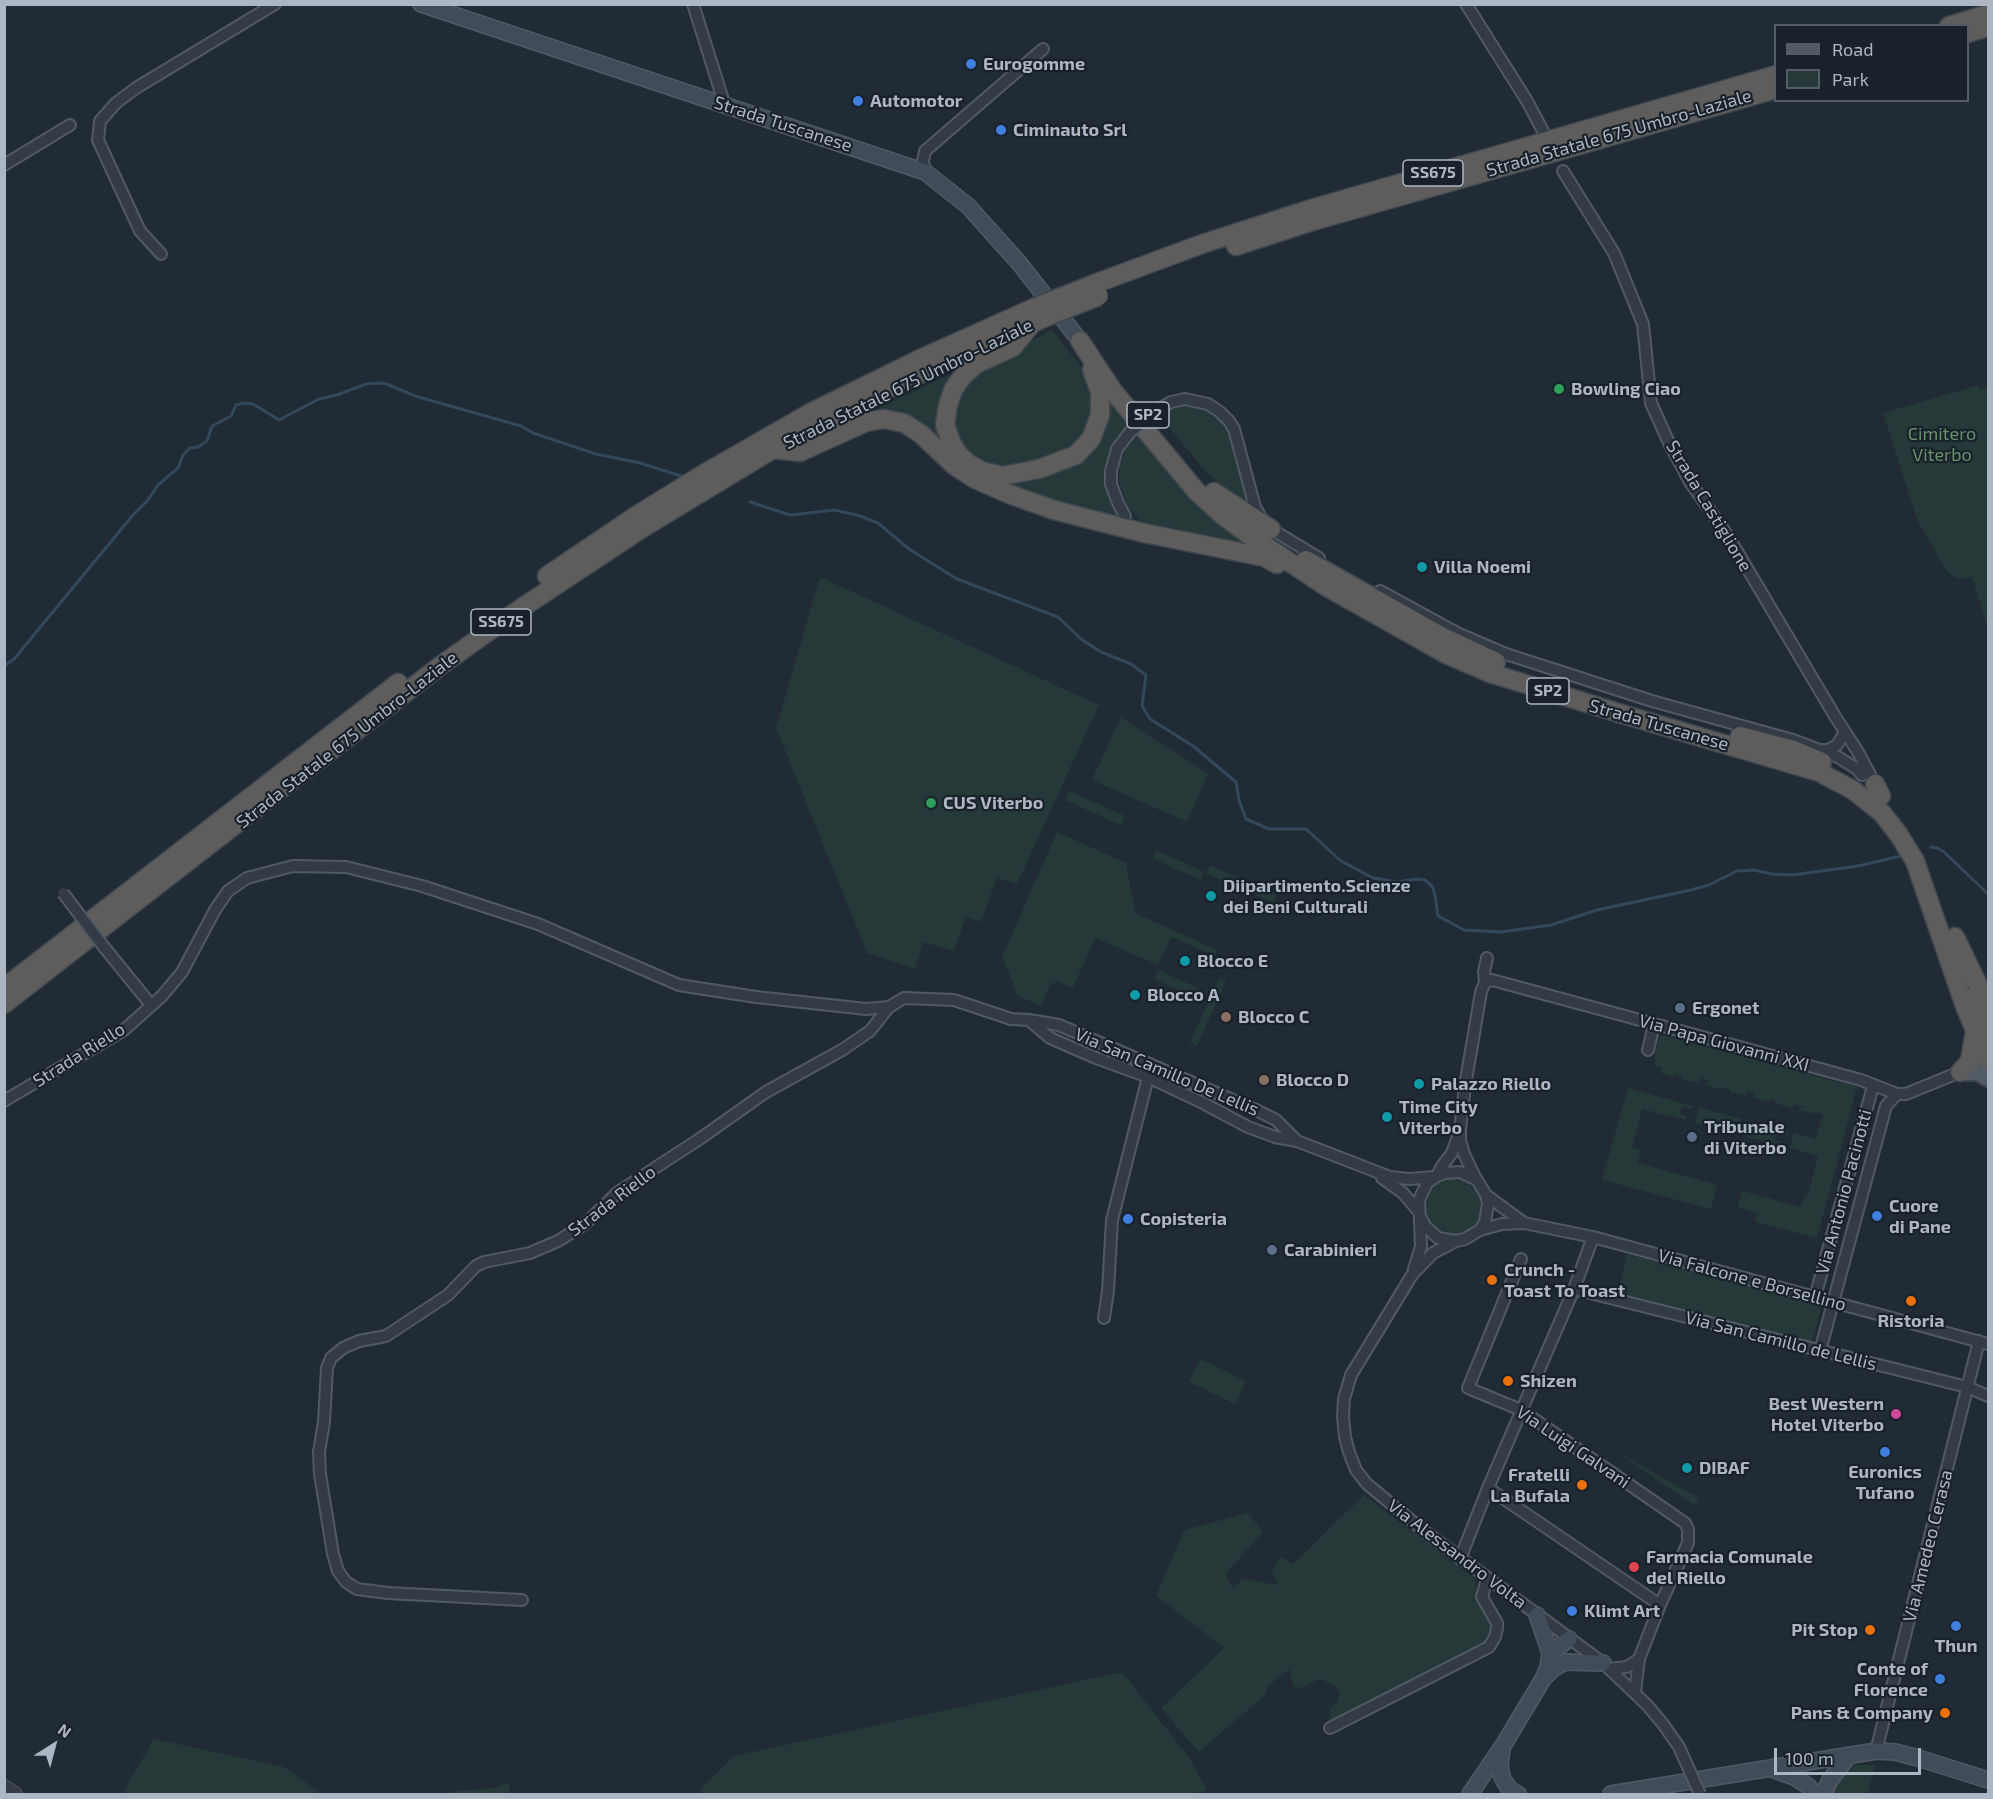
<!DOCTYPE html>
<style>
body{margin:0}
#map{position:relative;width:1993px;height:1799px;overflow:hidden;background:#202b35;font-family:"Exo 2",sans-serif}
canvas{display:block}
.frame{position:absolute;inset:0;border:6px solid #adb7c3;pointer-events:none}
.legend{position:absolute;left:1774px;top:24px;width:195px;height:78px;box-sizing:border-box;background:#19212a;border:2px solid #545d67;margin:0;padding:8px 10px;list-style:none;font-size:18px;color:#adb7c3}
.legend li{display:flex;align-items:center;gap:12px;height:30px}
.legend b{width:30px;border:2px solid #545d67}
.north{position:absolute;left:24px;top:1715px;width:60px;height:60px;-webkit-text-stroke:4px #19212a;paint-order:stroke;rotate:36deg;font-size:16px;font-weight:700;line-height:24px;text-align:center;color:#adb7c3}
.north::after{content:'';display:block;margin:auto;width:21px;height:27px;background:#adb7c3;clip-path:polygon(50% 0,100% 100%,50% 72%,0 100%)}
.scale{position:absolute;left:1774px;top:1748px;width:147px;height:27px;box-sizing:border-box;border:3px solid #adb7c3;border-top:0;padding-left:8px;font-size:18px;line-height:21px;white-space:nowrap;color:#adb7c3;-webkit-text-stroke:4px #19212a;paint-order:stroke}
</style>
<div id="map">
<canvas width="1993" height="1799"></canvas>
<div class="frame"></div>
<ul class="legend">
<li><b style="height:8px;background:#515b66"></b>Road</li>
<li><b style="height:16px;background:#253938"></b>Park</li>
</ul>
<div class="north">N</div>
<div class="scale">100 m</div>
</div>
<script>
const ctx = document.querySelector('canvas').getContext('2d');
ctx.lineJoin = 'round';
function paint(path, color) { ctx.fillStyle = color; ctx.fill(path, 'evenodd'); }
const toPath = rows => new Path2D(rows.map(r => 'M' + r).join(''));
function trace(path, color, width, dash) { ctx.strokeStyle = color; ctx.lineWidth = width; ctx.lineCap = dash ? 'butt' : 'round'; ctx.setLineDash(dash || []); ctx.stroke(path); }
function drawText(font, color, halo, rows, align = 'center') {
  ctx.font = font + ' "Exo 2",sans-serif'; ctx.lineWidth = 4.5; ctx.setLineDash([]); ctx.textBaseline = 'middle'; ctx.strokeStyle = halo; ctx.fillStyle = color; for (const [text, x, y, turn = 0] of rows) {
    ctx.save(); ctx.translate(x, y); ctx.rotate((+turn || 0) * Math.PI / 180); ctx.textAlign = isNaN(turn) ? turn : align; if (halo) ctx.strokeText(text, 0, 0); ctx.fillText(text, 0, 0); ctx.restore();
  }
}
paint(toPath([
 [1052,330,1090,378,1095,409,1081,440,1066,452,1017,469,984,466,965,451,951,425,953,405,978,368],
 [955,372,944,444,931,430,916,420,878,408],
 [1987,380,1988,380,1988,628,1972,577,1958,579,1947,571,1918,522,1883,413,1979,385,1980,390,1988,386],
 [1104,391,1245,541,1221,540,1148,526,1142,523,1128,506,1119,482,1120,465,1126,450,1113,444,1104,470,1104,485,1112,506,1120,520,1011,488,1002,480,1071,463],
 [1184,403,1206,408,1218,415,1231,431,1249,502,1248,505,1237,500,1205,471,1158,414,1164,409],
 [820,577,1099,705,1017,884,997,878,981,922,966,917,954,951,923,942,915,969,867,953,776,728],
 [1121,717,1208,774,1187,822,1092,780],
 [1069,791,1125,816,1121,825,1065,800],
 [1057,832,1126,863,1135,913,1217,950,1215,956,1171,937,1158,965,1095,938,1073,988,1056,981,1054,984,1051,983,1041,1006,1018,996,1002,957],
 [1156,850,1204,872,1201,880,1153,859],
 [1210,865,1277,895,1274,903,1206,873],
 [1158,970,1200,989,1197,998,1154,979],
 [1219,978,1226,981,1197,1046,1190,1042],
 [1663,1035,1857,1087,1817,1238,1755,1222,1757,1213,1737,1207,1742,1191,1801,1207,1805,1194,1808,1195,1818,1156,1790,1148,1794,1133,1816,1139,1823,1114,1815,1112,1814,1114,1800,1110,1801,1106,1794,1104,1792,1108,1777,1104,1777,1101,1770,1099,1769,1102,1753,1098,1755,1093,1747,1091,1746,1096,1730,1092,1730,1089,1723,1087,1722,1090,1707,1085,1708,1080,1701,1078,1699,1083,1682,1079,1682,1076,1675,1074,1674,1077,1661,1073,1662,1068,1655,1066,1655,1052,1659,1038],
 [1628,1088,1693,1106,1692,1109,1682,1107,1680,1114,1686,1116,1685,1120,1642,1109,1632,1148,1641,1150,1638,1163,1717,1185,1711,1209,1602,1180],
 [1699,1107,1741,1119,1740,1123,1730,1120,1728,1127,1734,1129,1733,1133,1695,1123],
 [1748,1120,1788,1131,1787,1135,1777,1132,1775,1140,1781,1142,1780,1146,1743,1136],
 '1425 1207a28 28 0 1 1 56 0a28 28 0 1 1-56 0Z',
 [1627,1254,1822,1305,1812,1343,1618,1294],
 [1200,1359,1246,1381,1235,1404,1189,1382],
 [1615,1451,1699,1498,1694,1505],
 [1364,1495,1475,1579,1477,1598,1492,1624,1492,1632,1485,1644,1329,1723,1330,1707,1337,1703,1340,1692,1333,1685,1320,1679,1301,1688,1294,1687,1289,1669,1268,1686,1265,1695,1199,1752,1161,1708,1224,1648,1156,1596,1184,1530,1248,1513,1263,1532,1225,1574,1232,1587,1244,1579,1278,1585,1272,1570,1282,1557,1293,1564],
 [1122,1672,1190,1759,1207,1790,1196,1794,702,1794,700,1789,734,1756],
 [154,1739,284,1767,322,1794,122,1794],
 [1854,1765,1875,1765,1867,1794,1832,1794,1834,1788,1847,1768],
 [508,1782,511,1794,437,1794,458,1791,496,1788]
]), '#253938');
trace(toPath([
 [750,502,790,515,835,510,860,516,878,523,909,549,957,579,1058,617,1081,639,1101,652,1131,664,1146,675,1142,706,1150,719,1193,746,1236,782,1239,800,1246,819,1269,829,1306,829,1341,861,1373,878,1398,882,1416,879,1425,880,1432,886,1435,895,1438,916,1464,930,1501,932,1551,925,1597,910,1691,890,1709,885,1737,871,1754,870,1772,874,1792,875,1858,866,1901,856],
 [4,666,14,659,133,515,148,500,158,485,178,468,183,455,190,448,198,447,207,441,212,426,231,416,236,405,244,403,253,404,279,420,319,399,337,395,366,384,377,383,387,384,415,396,521,426,533,433,596,454,640,463,681,476],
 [1931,847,1937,848,1944,852,1988,894]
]), '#33485d', 3);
const minor = toPath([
 [693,4,725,106],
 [1466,4,1527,101,1544,133],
 [4,165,70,125],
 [1563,171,1614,253,1643,324,1651,403,1670,445,1690,482,1728,536,1836,718,1858,752,1875,784],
 [925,172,923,161,925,151,1043,49],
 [161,254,140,231,98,140,100,121,116,103,136,88,275,4],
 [1185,399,1208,404,1220,412,1229,421,1234,429,1255,507,1260,516,1271,529,1319,558],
 [1117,449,1111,471,1111,484,1118,503,1125,516],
 [1380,591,1457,633,1506,654,1652,701,1793,740,1838,757,1857,769,1862,775],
 [1821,750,1828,750,1837,745,1843,736,1844,730],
 [104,947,151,1005],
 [1485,982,1492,980,1736,1046,1861,1080,1897,1094,1906,1094,1960,1072],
 [1031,1022,1050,1038,1096,1058,1148,1077,1203,1103,1248,1127,1275,1137,1297,1141,1390,1177,1409,1179,1434,1177],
 [1648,1050,1654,1025],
 [4,1101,124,1030,162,996,182,972,215,910,228,891,247,878,293,866,346,867,422,886,538,924,679,985,756,997,866,1009,889,1007,904,998,954,1000,1011,1019,1029,1020,1059,1025,1256,1110,1276,1120,1297,1141],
 [1437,1176,1442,1166,1452,1153,1459,1134],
 [1382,1178,1403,1193,1419,1212],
 [1476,1179,1464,1154,1460,1140,1460,1130,1465,1086,1481,992,1485,982,1484,972,1487,958],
 [1486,1195,1524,1223],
 [1480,1230,1502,1224,1524,1223,1593,1237,1988,1344],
 [1456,1241,1433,1253,1412,1275,1351,1375,1344,1399,1343,1417,1345,1437,1349,1452,1356,1470,1367,1484,1424,1531,1603,1663,1647,1705],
 [1521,1259,1468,1388,1521,1410,1685,1523,1688,1529,1688,1543,1660,1605,1639,1659,1635,1692],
 [1414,1269,1421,1246,1419,1200,1427,1183,1437,1176,1445,1173,1460,1172,1477,1180,1486,1195,1488,1204,1485,1222,1480,1230,1465,1239,1456,1241,1438,1238,1425,1226,1421,1218],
 [1574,1289,1967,1387,1988,1396],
 [1815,1297,1873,1086],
 [1104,1318,1108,1291,1112,1220,1148,1077],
 [1820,1351,1886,1106,1897,1094],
 [1488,1488,1660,1605],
 [1460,1559,1488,1488,1574,1289,1593,1237],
 [522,1600,388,1593,357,1589,346,1582,338,1571,333,1554,320,1474,319,1452,324,1422,327,1368,331,1358,343,1348,359,1341,386,1336,448,1295,476,1266,484,1262,530,1253,558,1241,585,1224,618,1192,701,1138,766,1092,842,1050,870,1031,889,1007],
 [1609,1669,1627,1667,1639,1659],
 [1330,1728,1489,1647,1495,1637,1497,1628,1497,1623,1482,1597,1487,1579],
 [1876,1751,1979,1341]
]);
const tertiary = toPath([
 [4,1787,15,1794]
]);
const secondary = toPath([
 [421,4,925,172,968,206,1020,264,1080,341],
 [1550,1653,1569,1639],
 [1543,1679,1554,1668,1565,1662,1603,1663],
 [1502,1749,1500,1765,1502,1777,1509,1789,1518,1794],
 [1772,1769,1794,1777,1808,1786,1814,1794],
 [1470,1794,1504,1744,1543,1679,1548,1667,1550,1653,1537,1615],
 [1611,1794,1876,1751,1895,1752,1918,1758,1988,1780],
 [1823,1794,1830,1780,1849,1755]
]);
const primary = toPath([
 [1960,1072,1978,1072,1988,1078]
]);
const trunk = toPath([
 [1949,26,1988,14],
 [1968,33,1988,27],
 [1236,246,1313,221,1776,89],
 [1094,284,1202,244,1311,209,1776,75],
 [1030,326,1013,347,976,364,962,377,953,390,948,405,945,425,952,444,959,455,969,464,982,471,1002,476,1039,469,1076,455,1091,439,1100,415,1100,392,1092,370],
 [1080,341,1113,391,1197,492,1222,515,1252,537,1327,587,1446,654,1490,673,1622,714,1819,772,1853,790,1882,813,1899,835,1915,861,1966,1009,1988,1060],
 [773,449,800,452,866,422,884,419,904,423,921,434,955,466,975,479,1009,494,1054,510,1144,533,1264,557,1277,564],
 [1214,492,1271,529],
 [1306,560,1443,637,1496,662],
 [547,576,636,516,707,472,810,413,920,359,1036,307],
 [1740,736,1794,750,1822,762],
 [1875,784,1881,796],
 [1955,937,1988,1006],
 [4,988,398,683],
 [1973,997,1988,1028],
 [4,1004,440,666,520,609,644,527,773,449,850,407,925,371,1046,317],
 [1960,1072,1970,1061,1975,1031]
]);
trace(minor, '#515a64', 14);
trace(tertiary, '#515a64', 16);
trace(secondary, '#515a64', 18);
trace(primary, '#3d454f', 20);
trace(trunk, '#3e4750', 21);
trace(minor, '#333c46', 10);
trace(tertiary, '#333c46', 14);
trace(secondary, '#414c59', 15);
trace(primary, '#515b66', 16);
trace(trunk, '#5e5d5b', 18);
const minorBridge = toPath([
 [1117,449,1130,432,1157,410,1171,402,1185,399],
 [63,893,104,947],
 [1647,1705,1663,1724,1679,1747,1700,1794]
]);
const trunkBridge = toPath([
 [1036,307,1094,284],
 [1046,317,1099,296]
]);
trace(minorBridge, '#515a64', 14, []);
trace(trunkBridge, '#3e4750', 21, []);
trace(minorBridge, '#333c46', 10);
trace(trunkBridge, '#5e5d5b', 18);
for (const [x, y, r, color] of [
 [971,64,6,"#3f7fe0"],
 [858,101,6,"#3f7fe0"],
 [1001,130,6,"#3f7fe0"],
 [1559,389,6,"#2e9e5b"],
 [1422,567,6,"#0f9aa8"],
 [931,803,6,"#2e9e5b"],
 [1211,896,6,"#0f9aa8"],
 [1185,961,6,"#0f9aa8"],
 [1135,995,6,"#0f9aa8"],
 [1680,1008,6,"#5c6f8a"],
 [1226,1017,6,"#8d6e63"],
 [1264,1080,6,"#8d6e63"],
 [1419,1084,6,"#0f9aa8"],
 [1387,1117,6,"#0f9aa8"],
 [1692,1137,6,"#5c6f8a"],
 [1877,1216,6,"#3f7fe0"],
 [1128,1219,6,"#3f7fe0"],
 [1272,1250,6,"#5c6f8a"],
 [1492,1280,6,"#e8710a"],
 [1911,1301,6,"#e8710a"],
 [1508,1381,6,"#e8710a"],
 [1896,1414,6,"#d1479c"],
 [1885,1452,6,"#3f7fe0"],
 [1687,1468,6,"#0f9aa8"],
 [1582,1485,6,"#e8710a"],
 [1634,1567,6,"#e0444e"],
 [1572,1611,6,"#3f7fe0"],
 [1956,1626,6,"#3f7fe0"],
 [1870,1630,6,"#e8710a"],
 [1940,1679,6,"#3f7fe0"],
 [1945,1713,6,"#e8710a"]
]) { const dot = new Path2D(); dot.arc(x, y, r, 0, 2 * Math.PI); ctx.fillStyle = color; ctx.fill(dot); trace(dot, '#19212a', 2); }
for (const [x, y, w] of [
 [1433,173,60],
 [1148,415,42],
 [501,622,60],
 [1548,691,42]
]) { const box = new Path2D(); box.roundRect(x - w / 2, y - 13, w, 26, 4.5); ctx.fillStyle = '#19212a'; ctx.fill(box); trace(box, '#adb7c3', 1.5); }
drawText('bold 16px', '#adb7c3', null, [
 ["SS675",1433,173],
 ["SP2",1148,415],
 ["SS675",501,622],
 ["SP2",1548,691]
]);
drawText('bold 18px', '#adb7c3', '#19212a', [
 ["Eurogomme",983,64],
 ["Automotor",870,101],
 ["Ciminauto Srl",1013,130],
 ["Bowling Ciao",1571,389],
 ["Villa Noemi",1434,567],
 ["CUS Viterbo",943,803],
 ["Diipartimento.Scienze",1223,886],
 ["dei Beni Culturali",1223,907],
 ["Blocco E",1197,961],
 ["Blocco A",1147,995],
 ["Ergonet",1692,1008],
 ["Blocco C",1238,1017],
 ["Blocco D",1276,1080],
 ["Palazzo Riello",1431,1084],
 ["Time City",1399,1107],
 ["Viterbo",1399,1128],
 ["Tribunale",1704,1127],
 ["di Viterbo",1704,1148],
 ["Cuore",1889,1206],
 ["di Pane",1889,1227],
 ["Copisteria",1140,1219],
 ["Carabinieri",1284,1250],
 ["Crunch -",1504,1270],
 ["Toast To Toast",1504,1291],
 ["Ristoria",1911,1321,"center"],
 ["Shizen",1520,1381],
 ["Best Western",1884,1404,"right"],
 ["Hotel Viterbo",1884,1425,"right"],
 ["DIBAF",1699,1468],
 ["Euronics",1885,1472,"center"],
 ["Tufano",1885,1493,"center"],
 ["Fratelli",1570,1475,"right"],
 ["La Bufala",1570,1496,"right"],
 ["Farmacia Comunale",1646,1557],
 ["del Riello",1646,1578],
 ["Klimt Art",1584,1611],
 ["Pit Stop",1858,1630,"right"],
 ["Thun",1956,1646,"center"],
 ["Conte of",1928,1669,"right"],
 ["Florence",1928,1690,"right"],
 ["Pans & Company",1933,1713,"right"]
], 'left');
drawText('18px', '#adb7c3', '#19212a', [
 ["Strada Tuscanese",783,124,18],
 ["Strada Statale 675 Umbro-Laziale",1619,133,-16],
 ["Strada Statale 675 Umbro-Laziale",908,384,-26],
 ["Strada Castiglione",1709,506,59],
 ["Strada Tuscanese",1659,725,16],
 ["Strada Statale 675 Umbro-Laziale",347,740,-38],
 ["Via Papa Giovanni XXI",1724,1043,15],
 ["Strada Riello",79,1055,-32],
 ["Via San Camillo De Lellis",1167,1072,23],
 ["Via Antonio Pacinotti",1844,1192,-75],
 ["Strada Riello",612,1201,-37],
 ["Via Falcone e Borsellino",1752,1280,15],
 ["Via San Camillo de Lellis",1781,1341,14],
 ["Via Luigi Galvani",1573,1447,34],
 ["Via Amedeo Cerasa",1928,1546,-76],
 ["Via Alessandro Volta",1457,1554,37]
]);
drawText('18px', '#66926c', '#19212a', [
 ["Cimitero",1942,434],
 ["Viterbo",1942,455]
]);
</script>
